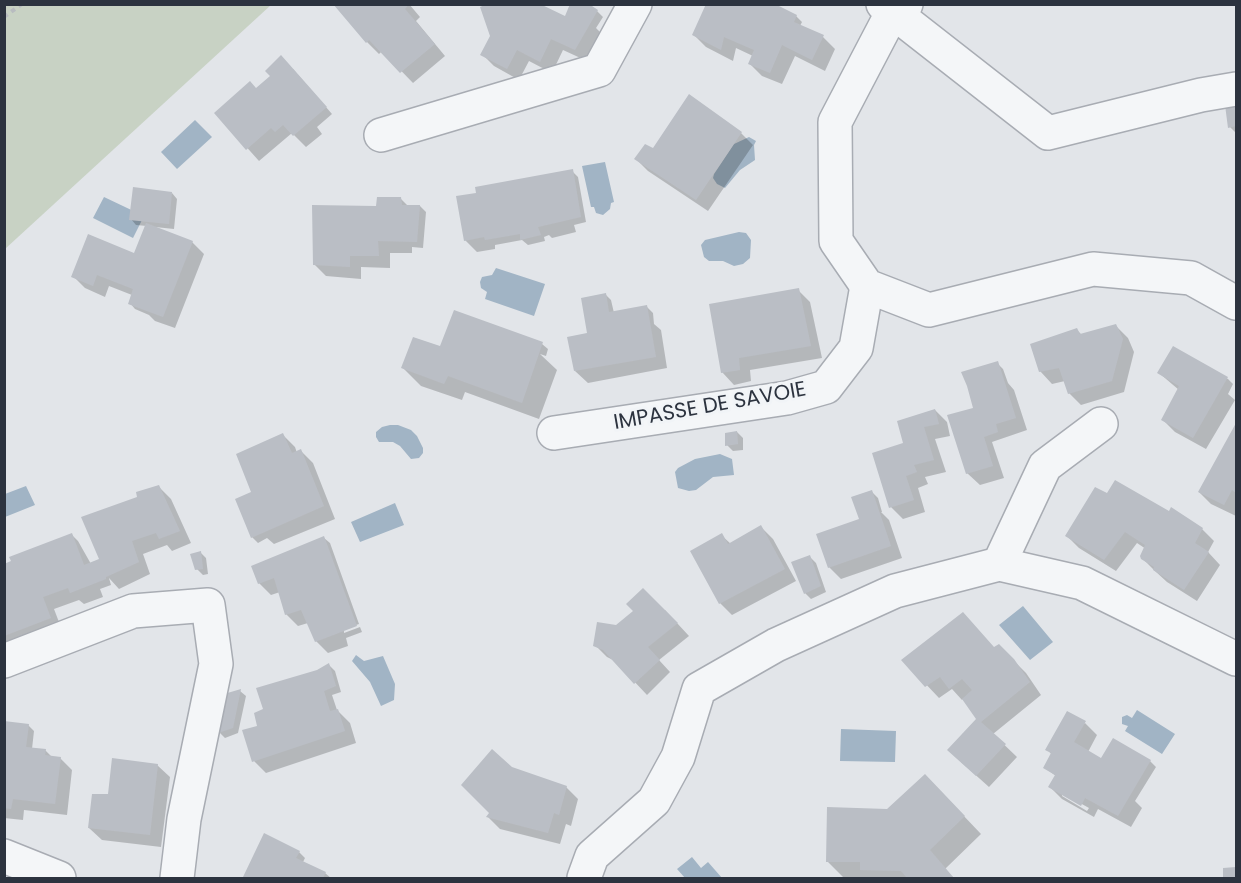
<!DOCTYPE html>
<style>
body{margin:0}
#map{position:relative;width:1241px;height:883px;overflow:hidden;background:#e2e5e9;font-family:Poppins,sans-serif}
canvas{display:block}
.frame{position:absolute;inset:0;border:6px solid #2c333f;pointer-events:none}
</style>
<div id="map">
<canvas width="1241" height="883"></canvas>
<div class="frame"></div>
</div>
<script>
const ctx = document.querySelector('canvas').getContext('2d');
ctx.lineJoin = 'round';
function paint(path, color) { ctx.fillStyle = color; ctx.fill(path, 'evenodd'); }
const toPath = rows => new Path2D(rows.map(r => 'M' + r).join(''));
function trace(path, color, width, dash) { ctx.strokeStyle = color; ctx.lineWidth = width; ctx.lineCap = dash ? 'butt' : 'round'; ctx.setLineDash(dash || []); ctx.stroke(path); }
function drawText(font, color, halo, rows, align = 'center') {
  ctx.font = font + ' Poppins,sans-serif'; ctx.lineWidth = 6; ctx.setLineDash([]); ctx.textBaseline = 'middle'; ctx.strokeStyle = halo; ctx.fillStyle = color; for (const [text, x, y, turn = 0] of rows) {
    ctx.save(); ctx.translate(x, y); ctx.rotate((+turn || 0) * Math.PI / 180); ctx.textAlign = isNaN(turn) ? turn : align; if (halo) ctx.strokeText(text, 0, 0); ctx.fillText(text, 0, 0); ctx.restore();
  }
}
paint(toPath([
 [5,4,271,4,271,5,5,249]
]), '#c8d2c4');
paint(toPath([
 [195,120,212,137,177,169,161,152],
 [749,137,756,141,754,145,755,160,740,170,725,188,717,184,713,178,714,174,734,144],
 [605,162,614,202,611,203,610,209,603,215,596,213,594,207,591,207,582,166],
 [104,197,144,216,133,238,93,218],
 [739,232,746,233,751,240,750,258,743,264,734,266,723,261,709,261,704,257,701,245,705,240],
 [496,268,545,284,534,316,485,299,487,292,481,288,480,282,482,277,492,275],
 [390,425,398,425,411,430,417,436,423,448,423,453,419,458,411,459,400,446,393,442,379,442,376,437,376,432,382,427],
 [720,454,732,459,734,475,713,477,696,490,689,491,678,488,675,472,678,468,695,459],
 [26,486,35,505,5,517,5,494],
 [395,503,404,525,360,542,351,522],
 [1023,606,1053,642,1030,660,999,625],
 [356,655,364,661,383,656,395,684,394,700,381,706,370,682,352,661],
 [1137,710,1175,734,1162,754,1125,731,1128,726,1122,724,1122,717,1127,715,1132,718],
 [841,729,896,731,895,762,840,761],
 [692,857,701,868,708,862,722,878,685,878,677,869]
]), '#a1b4c5');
paint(toPath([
 [335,4,409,4,420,17,416,21,445,56,413,83,382,51,379,54,367,42],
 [492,4,544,4,544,8,565,18,597,11,603,17,596,28,602,34,587,61,563,50,552,73,529,61,519,80,494,66,482,54,491,36],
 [796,16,802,22,800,26,823,37,835,49,825,71,795,56,782,84,762,76,750,64,753,56,736,48,733,61,706,47,694,35],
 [293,69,332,114,317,127,322,134,306,147,292,133,259,161,216,113,257,90,272,76],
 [1236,105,1236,133,1230,127,1227,106],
 [741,133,753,145,708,211,648,171,636,159,653,149],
 [572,171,578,177,586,222,574,225,576,232,552,238,549,235,544,237,545,241,528,245,522,240,495,245,495,249,477,252,465,240],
 [172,193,177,199,174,229,155,227,192,242,204,254,175,328,155,321,149,315,135,309,130,303,132,295,109,286,105,297,85,288,73,276,135,255,147,226,136,225,131,219],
 [401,199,409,207,420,206,426,212,423,248,412,247,412,253,390,253,390,268,361,267,361,279,326,276,314,264,378,208],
 [798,290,810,302,822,358,750,370,751,381,734,385,722,372],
 [606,295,611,300,614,313,647,307,653,313,654,324,661,330,667,368,588,383,575,371],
 [1116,326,1128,338,1134,352,1124,392,1081,405,1069,393,1065,381,1052,384,1040,371,1076,329,1082,335],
 [542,344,548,349,546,356,540,354,557,370,539,419,465,392,462,400,421,386,403,368,446,350],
 [1194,361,1228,379,1233,384,1228,394,1235,400,1206,449,1175,432,1163,420,1179,390,1159,373],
 [997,363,1003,369,1008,383,1014,390,1027,430,992,442,1004,478,980,485,967,473,975,409],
 [935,410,947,422,950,436,935,439,946,472,925,477,928,484,918,488,925,512,903,519,891,507,905,444],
 [1236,426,1236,516,1211,504,1199,492],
 [737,432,743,438,743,450,733,451,727,445],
 [283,435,295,447,297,453,301,451,313,463,335,519,274,544,267,538,258,543,252,537,253,493],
 [158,486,171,499,191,543,172,551,167,545,143,554,150,574,119,589,109,578,111,585,100,589,103,597,84,604,79,600,54,609,62,630,4,647,4,566,72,535,78,541,91,564,100,560,139,498],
 [1095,489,1202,529,1214,541,1208,552,1220,565,1197,601,1167,582,1155,571,1142,558,1146,549,1137,543,1116,571,1079,548,1067,536],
 [872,492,878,498,882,512,881,512,889,520,902,558,841,579,829,567,861,520],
 [761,527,773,539,796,581,732,615,720,603,721,535,731,544],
 [324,538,330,543,359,624,344,629,344,633,360,627,362,632,346,638,348,646,328,653,316,641,308,623,298,626,286,614,280,592,271,595,259,583],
 [200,552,206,558,208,574,203,575,197,569],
 [810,557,816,563,826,592,811,599,805,593],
 [665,610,689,636,659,660,670,672,647,695,615,661,607,657,595,645,616,627],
 [999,646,1026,673,1041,695,993,734,1017,757,989,787,961,762,978,719,964,698,962,700,952,689,939,698,903,660,995,648],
 [329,665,335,671,341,692,332,695,337,710,350,723,356,743,266,773,254,761,259,728,265,710],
 [240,691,246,696,238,733,225,738,220,733,225,695],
 [4,722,28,725,34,731,32,749,45,750,52,757,60,758,72,770,67,815,24,810,23,820,4,818],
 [1085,723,1097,735,1088,752,1102,760,1150,761,1156,767,1135,801,1142,808,1131,827,1098,809,1094,817,1062,799,1050,787,1056,776,1045,768,1052,755,1047,749],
 [1062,793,1089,808,1087,811,1062,796],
 [157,765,170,777,161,847,102,840,89,828,109,796],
 [512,769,566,787,578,799,571,826,566,824,560,844,500,829,488,817],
 [942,793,981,834,945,869,953,878,844,878,828,862,887,811],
 [299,852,305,858,303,862,325,873,331,878,246,878,245,877]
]), '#0003');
paint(toPath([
 [333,4,409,4,405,9,435,44,400,73,369,40,366,43],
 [487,4,540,4,565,16,570,4,589,4,598,10,575,50,551,39,540,62,517,50,507,69,480,55,490,36,480,7],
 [706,4,775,4,797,15,794,22,824,35,812,60,782,45,770,73,748,64,754,50,724,37,721,50,692,35],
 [281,55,327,107,293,136,283,125,275,132,271,128,246,150,214,113,250,81,256,88,270,76,265,71],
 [689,94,742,132,696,200,634,159,645,144,653,148],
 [1236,103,1236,126,1228,128,1225,105],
 [573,169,581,217,538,227,541,235,520,240,520,234,485,240,484,237,464,241,456,196,476,193,475,187],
 [133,187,172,192,169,224,129,220],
 [377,197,401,197,402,205,420,205,417,242,378,241,379,256,350,256,350,267,313,265,312,205,376,206],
 [146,223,193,241,163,317,128,304,133,289,97,275,93,286,71,277,88,234,134,253],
 [799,288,811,346,739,358,740,370,721,373,709,304],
 [606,293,609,312,647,305,656,357,574,371,567,337,587,333,581,298],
 [454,310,543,342,522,403,448,376,444,384,401,368,413,337,440,346],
 [1116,324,1123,339,1112,381,1068,394,1059,368,1039,372,1030,344,1077,328,1080,334],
 [1173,346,1228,377,1193,438,1161,420,1179,386,1157,373],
 [998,361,1016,418,996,424,998,432,984,437,993,466,966,474,947,415,973,408,967,386,961,372],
 [935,409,939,424,924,427,934,460,914,465,917,472,906,476,914,500,889,508,872,453,903,443,897,421],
 [1236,423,1236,493,1232,490,1224,505,1198,492],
 [737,431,738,444,725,446,725,433],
 [283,433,292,453,301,449,324,506,251,538,235,499,251,492,236,454],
 [1115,480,1169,511,1171,507,1203,528,1195,543,1209,552,1184,590,1153,570,1154,567,1141,559,1140,556,1145,545,1125,532,1104,560,1065,536,1095,487,1107,493],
 [159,485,180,531,159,539,156,533,132,541,139,562,106,577,106,579,70,593,68,588,43,597,51,618,4,636,4,564,11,561,9,557,72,533,84,565,99,559,81,517,137,497,136,492],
 [872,490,891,546,828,568,816,534,859,519,851,497],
 [761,525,785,569,719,604,690,551,722,533,728,544],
 [324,536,357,626,315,642,301,610,285,615,274,578,258,584,251,566],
 [201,551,203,569,195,570,190,554],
 [810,555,821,586,804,594,791,562],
 [643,588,678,623,648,647,660,660,634,684,603,650,593,646,597,622,616,625,633,611,626,604],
 [963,612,994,647,999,644,1014,659,1030,682,981,722,1006,744,976,776,947,750,976,719,962,699,972,690,962,679,949,689,940,677,925,687,901,660],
 [329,663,336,686,324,691,330,711,338,709,345,731,252,762,242,730,257,726,254,713,263,709,256,688,317,670],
 [241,689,233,728,218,733,224,694],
 [1067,711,1086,721,1074,742,1101,758,1113,738,1151,760,1118,816,1085,798,1081,806,1048,787,1055,775,1043,768,1051,753,1045,750],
 [4,721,29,724,26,747,46,749,45,755,61,757,55,804,13,799,11,809,4,808],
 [492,749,512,767,567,786,559,815,554,813,548,833,486,817,489,813,461,785],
 [112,758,158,764,150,835,88,828,92,794,108,794],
 [925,774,965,816,930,850,954,878,907,878,901,871,860,870,860,862,826,862,827,807,887,809],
 [264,833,300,851,296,858,326,872,323,878,243,877],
 [1236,867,1236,878,1223,878,1223,868]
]), '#babec5');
const minor = toPath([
 [883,4,1048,133,1201,95,1236,89],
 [381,135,599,70,635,4],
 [554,433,787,398,826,387,856,348,867,286],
 [999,564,1045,466,1101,424],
 [4,661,133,611,208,605,216,664,184,819,177,878],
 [4,856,59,878],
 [584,878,592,856,654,801,678,757,699,689,776,645,895,591,999,564,1082,583,1236,659]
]);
const tertiary = toPath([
 [906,4,892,13,835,122,836,241,867,286,929,310,1093,269,1191,278,1236,303]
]);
trace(minor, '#a8acb3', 36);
trace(tertiary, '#a8acb3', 36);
trace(toPath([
 [4,17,22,4]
]), '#b8bcc0', 4, [4.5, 4.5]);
trace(minor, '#f4f6f8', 33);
trace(tertiary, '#f4f6f8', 33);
drawText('21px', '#2c333f', '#f1f4f7', [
 ["IMPASSE DE SAVOIE",710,407,-10]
]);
</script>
